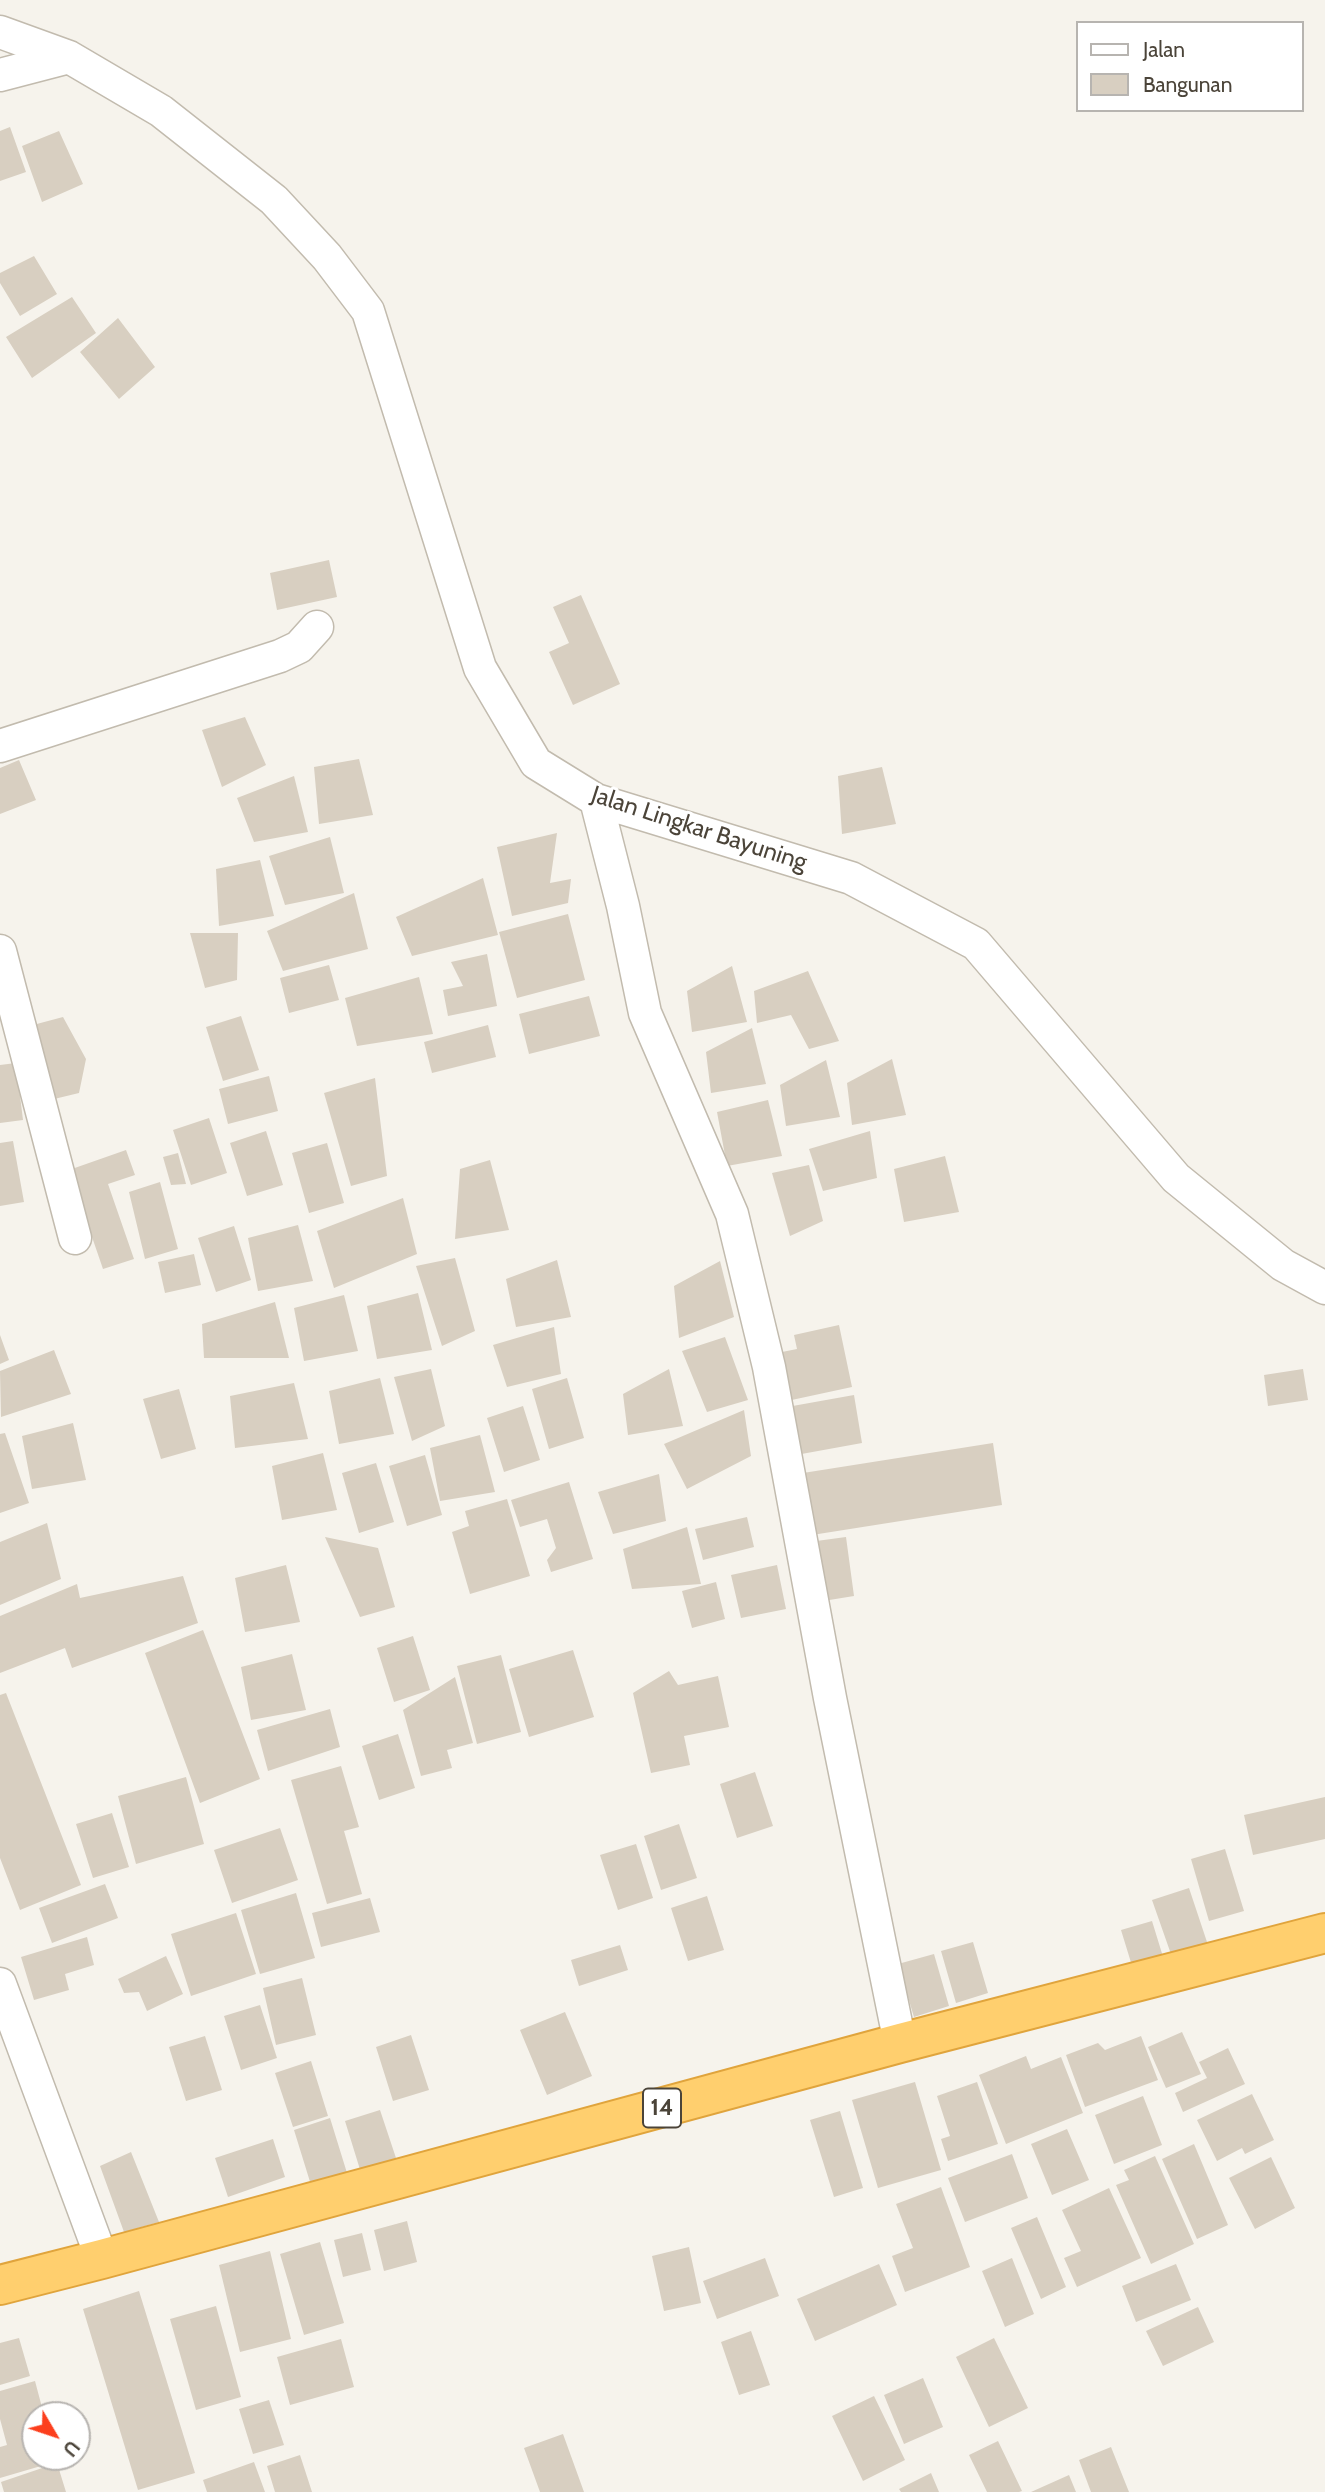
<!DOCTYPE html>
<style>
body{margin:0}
#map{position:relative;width:1325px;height:2492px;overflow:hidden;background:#f6f3ec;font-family:Cabin,sans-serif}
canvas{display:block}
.legend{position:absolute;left:1076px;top:21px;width:228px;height:91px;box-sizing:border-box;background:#fff;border:2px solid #b7b4b0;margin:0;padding:9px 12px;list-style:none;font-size:21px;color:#4b4439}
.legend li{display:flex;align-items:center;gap:14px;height:35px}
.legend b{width:35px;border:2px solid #b7b4b0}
.north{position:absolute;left:21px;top:2401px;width:70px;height:70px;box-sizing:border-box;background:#fff;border:2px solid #b7b4b0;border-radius:50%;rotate:129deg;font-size:19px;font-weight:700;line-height:28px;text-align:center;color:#4b4439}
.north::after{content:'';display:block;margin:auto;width:24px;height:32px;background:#fc3f1d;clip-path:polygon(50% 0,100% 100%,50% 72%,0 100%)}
</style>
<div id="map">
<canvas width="1325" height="2492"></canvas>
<ul class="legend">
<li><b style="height:9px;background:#fff"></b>Jalan</li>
<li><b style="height:19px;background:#d8cfc1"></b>Bangunan</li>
</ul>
<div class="north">U</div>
</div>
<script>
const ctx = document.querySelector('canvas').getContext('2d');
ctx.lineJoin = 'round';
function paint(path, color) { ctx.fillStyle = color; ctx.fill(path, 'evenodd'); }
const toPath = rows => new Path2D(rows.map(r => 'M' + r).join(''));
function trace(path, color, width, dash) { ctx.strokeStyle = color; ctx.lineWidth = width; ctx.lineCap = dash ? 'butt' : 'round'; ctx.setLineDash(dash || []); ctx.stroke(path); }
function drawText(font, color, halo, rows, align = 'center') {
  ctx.font = font + ' Cabin,sans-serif'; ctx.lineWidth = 6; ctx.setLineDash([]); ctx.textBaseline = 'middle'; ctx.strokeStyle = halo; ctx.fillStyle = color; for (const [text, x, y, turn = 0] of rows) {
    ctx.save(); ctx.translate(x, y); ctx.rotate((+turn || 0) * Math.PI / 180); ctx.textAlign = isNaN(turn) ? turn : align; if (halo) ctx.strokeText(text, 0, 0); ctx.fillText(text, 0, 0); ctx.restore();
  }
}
paint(toPath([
 [10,127,26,172,0,181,0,131],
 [59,131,83,184,42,202,22,146],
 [34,256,57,294,20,316,0,283,0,273],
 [72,297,96,333,32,378,6,337],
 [118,318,155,367,119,399,80,352],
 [329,560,337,597,277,610,270,573],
 [581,595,620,684,573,705,549,652,569,643,553,607],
 [245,717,266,765,222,787,202,730],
 [359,759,373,815,319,824,314,767],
 [19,760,36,800,0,814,0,768],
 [882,767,896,824,842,834,838,776],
 [294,776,308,832,254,842,237,798],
 [557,833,550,883,571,879,568,903,512,916,497,847],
 [330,837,344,893,285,905,269,856],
 [260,860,274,916,219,926,216,869],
 [483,878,498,935,412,956,396,917],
 [354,893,368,949,283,971,267,931],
 [568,914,585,980,517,998,499,932],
 [190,933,238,933,237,980,205,988],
 [487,954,497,1006,448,1016,443,990,463,986,451,962],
 [329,965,339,1000,289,1013,280,978],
 [732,966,747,1022,692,1032,687,991],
 [808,971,839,1041,809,1049,791,1015,757,1023,754,991],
 [419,977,433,1034,357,1046,345,998],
 [589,996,600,1036,529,1054,519,1014],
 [241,1016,259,1070,223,1081,206,1027],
 [63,1017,86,1059,79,1093,50,1100,33,1025],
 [488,1025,496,1057,432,1073,424,1042],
 [752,1028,766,1084,711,1093,706,1052],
 [892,1059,906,1115,852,1125,847,1083],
 [826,1060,840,1117,786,1126,780,1085],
 [16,1063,23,1120,0,1123,0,1065],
 [269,1076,278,1111,228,1124,219,1089],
 [375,1078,387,1176,351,1186,324,1093],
 [768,1100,782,1156,727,1166,717,1112],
 [209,1118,227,1173,191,1185,173,1130],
 [266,1131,283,1185,247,1196,230,1143],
 [870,1131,877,1178,823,1191,809,1149],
 [13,1141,24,1202,0,1206,0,1143],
 [327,1143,344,1203,309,1213,292,1153],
 [126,1150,135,1175,108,1184,134,1259,103,1269,69,1170],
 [178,1153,186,1184,171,1185,163,1157],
 [945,1156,959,1212,904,1222,894,1169],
 [490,1160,509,1230,455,1239,460,1169],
 [809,1165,823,1221,790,1236,772,1173],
 [160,1182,178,1249,145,1259,129,1192],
 [403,1198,417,1254,334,1288,317,1231],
 [298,1225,313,1281,258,1291,248,1238],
 [234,1226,251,1280,216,1292,198,1238],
 [194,1254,201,1285,165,1293,158,1262],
 [455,1258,475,1331,442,1346,416,1266],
 [557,1260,571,1317,516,1327,506,1279],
 [720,1261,734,1317,679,1338,674,1286],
 [418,1293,432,1350,377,1359,367,1306],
 [344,1295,358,1351,304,1361,294,1308],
 [275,1302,289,1358,204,1358,202,1324],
 [839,1325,852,1387,787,1401,777,1353,797,1349,794,1335],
 [554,1327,561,1374,507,1387,493,1345],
 [0,1335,9,1360,0,1364],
 [725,1337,748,1400,707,1412,682,1351],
 [54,1350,71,1394,1,1417,0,1371],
 [431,1369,445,1426,412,1441,394,1377],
 [669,1369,683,1426,628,1435,623,1394],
 [1303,1369,1308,1400,1268,1406,1264,1375],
 [380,1378,394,1434,339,1444,329,1391],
 [567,1378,584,1438,549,1449,532,1389],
 [294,1383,308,1439,235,1448,230,1396],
 [179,1389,196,1449,161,1459,143,1399],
 [854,1395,862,1443,796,1455,787,1407],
 [523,1406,540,1460,504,1472,487,1418],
 [744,1410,751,1456,687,1489,664,1444],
 [73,1423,86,1480,32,1489,22,1436],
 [5,1433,29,1503,0,1513,0,1434],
 [480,1435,495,1492,440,1501,430,1448],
 [993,1443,1002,1505,812,1535,803,1473],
 [323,1453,337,1510,282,1520,272,1466],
 [425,1455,442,1515,407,1526,389,1466],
 [376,1463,394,1522,359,1533,342,1473],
 [659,1474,666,1521,613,1534,598,1492],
 [569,1482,593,1559,551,1572,547,1560,556,1548,547,1519,520,1527,511,1500],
 [507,1499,530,1576,470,1594,452,1532,469,1526,465,1511],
 [747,1517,754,1547,703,1560,695,1529],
 [47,1523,61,1579,0,1605,0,1542],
 [687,1527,701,1584,632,1589,623,1549],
 [325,1537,378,1548,395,1607,360,1617],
 [846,1537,854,1596,817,1602,809,1542],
 [286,1565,300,1622,245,1632,235,1578],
 [777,1565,786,1609,741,1618,731,1575],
 [183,1576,198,1623,72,1668,65,1648,0,1673,0,1616,77,1584,80,1598],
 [716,1582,725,1619,692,1628,682,1591],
 [203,1630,260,1779,200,1803,145,1653],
 [413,1636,430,1690,394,1702,377,1648],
 [573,1650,594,1717,529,1737,509,1669],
 [292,1654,306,1710,251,1720,241,1667],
 [501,1655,521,1732,477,1744,457,1666],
 [669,1671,678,1685,718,1676,729,1727,684,1736,690,1765,651,1773,633,1693],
 [455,1677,473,1743,447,1750,452,1768,421,1776,403,1710],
 [6,1693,81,1885,20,1910,0,1858,0,1695],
 [330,1709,340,1747,268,1771,257,1730],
 [398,1734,415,1788,379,1800,362,1746],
 [341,1766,359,1827,344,1831,362,1894,327,1904,291,1780],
 [755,1772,773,1826,737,1838,720,1784],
 [186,1777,204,1844,136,1864,118,1796],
 [1325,1797,1325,1839,1253,1855,1244,1815],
 [112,1813,129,1867,93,1878,76,1824],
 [679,1824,697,1878,661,1890,644,1836],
 [280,1828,298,1880,232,1903,214,1850],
 [636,1844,653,1898,618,1910,600,1855],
 [1225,1849,1244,1911,1209,1921,1191,1859],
 [105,1884,118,1918,52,1943,39,1908],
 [1189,1888,1208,1945,1172,1957,1152,1900],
 [296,1893,315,1958,260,1974,241,1910],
 [707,1896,724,1950,688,1961,671,1908],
 [370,1898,380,1932,321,1947,312,1913],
 [236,1913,256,1974,191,1996,171,1934],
 [1152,1921,1164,1960,1133,1969,1121,1930],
 [87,1937,94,1965,65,1974,69,1990,34,2000,21,1957],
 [973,1942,988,1993,956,2003,941,1951],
 [620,1945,628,1970,579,1986,571,1960],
 [934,1954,949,2006,914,2017,898,1964],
 [166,1956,183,1994,147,2011,139,1992,124,1993,118,1979],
 [302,1978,316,2035,276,2045,263,1988],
 [260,2005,277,2058,241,2070,224,2016],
 [565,2012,592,2076,547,2095,520,2030],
 [1182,2032,1201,2074,1166,2088,1148,2047],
 [411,2035,429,2090,393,2101,376,2047],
 [205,2036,222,2090,186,2101,169,2047],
 [1141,2036,1158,2080,1085,2107,1066,2055,1098,2043,1105,2050],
 [1228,2048,1245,2084,1183,2112,1175,2093,1207,2078,1199,2062],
 [1026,2056,1031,2069,1061,2057,1083,2113,1006,2144,979,2075],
 [311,2061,328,2116,293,2127,275,2073],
 [915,2082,941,2170,878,2188,852,2100],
 [977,2082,998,2144,948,2161,941,2139,950,2136,937,2096],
 [1252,2094,1274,2140,1245,2154,1242,2148,1217,2161,1197,2120],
 [1143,2096,1162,2145,1114,2164,1095,2115],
 [380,2110,398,2164,362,2176,345,2121],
 [840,2111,863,2188,834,2197,810,2120],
 [330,2118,347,2173,311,2185,294,2130],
 [1067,2129,1089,2180,1052,2195,1031,2144],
 [273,2139,285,2177,228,2197,215,2158],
 [1194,2144,1228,2225,1197,2239,1162,2159],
 [131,2152,159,2222,124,2232,100,2166],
 [1012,2154,1028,2198,965,2222,948,2178],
 [1155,2156,1194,2244,1151,2264,1116,2185,1129,2180,1124,2170],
 [1271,2157,1295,2208,1255,2229,1229,2178],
 [941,2187,970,2267,905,2292,892,2256,913,2248,896,2204],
 [1109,2188,1141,2258,1077,2287,1064,2258,1081,2251,1062,2210],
 [1037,2217,1066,2287,1041,2299,1011,2228],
 [407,2221,417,2262,384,2271,374,2230],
 [362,2233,371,2270,343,2277,334,2240],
 [320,2242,344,2323,304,2335,280,2254],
 [689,2247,701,2303,664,2311,652,2256],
 [270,2251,291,2339,240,2352,219,2265],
 [765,2258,779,2296,717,2319,703,2281],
 [1012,2258,1034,2314,1005,2327,982,2271],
 [879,2264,897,2305,815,2341,797,2299],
 [1176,2264,1191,2300,1136,2322,1122,2286],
 [139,2291,195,2473,138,2490,83,2309],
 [216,2306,241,2397,196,2410,170,2319],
 [1198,2307,1214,2342,1163,2366,1146,2331],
 [751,2331,770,2385,739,2395,721,2342],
 [19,2338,30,2376,0,2385,0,2343],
 [994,2338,1028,2408,989,2427,956,2357],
 [341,2339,354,2387,290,2405,277,2357],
 [923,2378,943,2427,904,2444,884,2395],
 [35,2381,44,2415,35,2415,35,2457,56,2457,58,2461,0,2478,0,2447,7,2445,0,2419,0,2391],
 [874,2396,905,2460,863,2481,832,2416],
 [269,2400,284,2445,253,2454,239,2409],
 [563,2434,584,2492,540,2492,524,2448],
 [998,2441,1022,2491,1019,2492,987,2492,969,2455],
 [1111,2447,1129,2492,1091,2492,1079,2460],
 [300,2455,312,2492,275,2492,267,2466],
 [254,2462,265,2492,207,2492,203,2480],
 [57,2463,66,2492,4,2492,1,2482],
 [931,2473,939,2492,901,2492,899,2489],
 [1069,2475,1076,2492,1031,2492]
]), '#d8cfc1');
const street = toPath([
 [0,32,69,57,161,111,274,200,327,257,368,311,480,668,536,763,596,800,851,878,976,944,1176,1178,1283,1265,1325,1288],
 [0,75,69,57],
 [0,746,280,656,299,647,317,627],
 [596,800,623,906,645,1013,732,1214,769,1367,830,1698,900,2043],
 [0,951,75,1238],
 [0,1984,102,2259]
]);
const highway = toPath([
 [0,2285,102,2259,900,2043,1325,1933]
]);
trace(street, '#c2bbae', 35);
trace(highway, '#e0a43c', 42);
trace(street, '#fff', 32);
trace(highway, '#ffcf6e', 38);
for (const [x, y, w] of [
 [662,2108,38]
]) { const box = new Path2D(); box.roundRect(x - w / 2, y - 19.5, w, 39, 5); ctx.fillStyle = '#fff'; ctx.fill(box); trace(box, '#4b4439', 2); }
drawText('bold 23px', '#4b4439', null, [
 ["14",662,2108]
]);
drawText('24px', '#4b4439', '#fff', [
 ["Jalan Lingkar Bayuning",699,829,18]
]);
</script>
